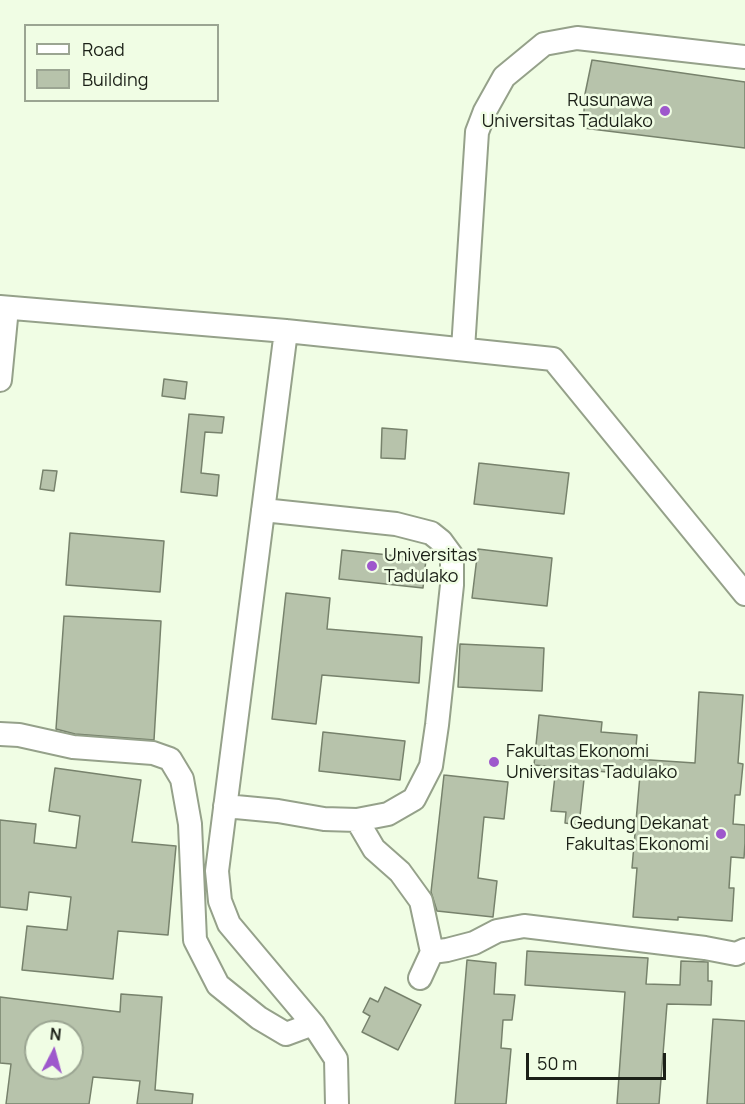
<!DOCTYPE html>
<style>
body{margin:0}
#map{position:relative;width:745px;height:1104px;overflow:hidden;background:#f0fde4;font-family:Manrope,sans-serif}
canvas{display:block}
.legend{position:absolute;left:24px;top:24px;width:195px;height:78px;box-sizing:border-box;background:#f0fde4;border:2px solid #9ba592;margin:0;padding:8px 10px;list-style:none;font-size:18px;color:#1b2017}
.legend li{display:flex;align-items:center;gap:12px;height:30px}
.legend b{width:30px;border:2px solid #9ba592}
.north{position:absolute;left:24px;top:1020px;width:60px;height:60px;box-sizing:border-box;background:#f0fde4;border:2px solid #9ba592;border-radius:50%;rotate:6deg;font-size:16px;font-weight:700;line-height:24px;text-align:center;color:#1b2017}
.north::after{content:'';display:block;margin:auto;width:21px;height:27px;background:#9e58cc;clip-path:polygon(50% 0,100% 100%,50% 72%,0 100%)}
.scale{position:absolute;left:526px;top:1053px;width:140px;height:27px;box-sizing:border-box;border:3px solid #1b2017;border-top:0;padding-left:8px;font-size:18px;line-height:21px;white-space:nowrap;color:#1b2017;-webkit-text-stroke:4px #f0fde4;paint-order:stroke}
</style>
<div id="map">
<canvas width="745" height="1104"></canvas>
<ul class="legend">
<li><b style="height:8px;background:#fff"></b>Road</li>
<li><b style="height:16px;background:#b7c3ab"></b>Building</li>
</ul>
<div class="north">N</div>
<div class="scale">50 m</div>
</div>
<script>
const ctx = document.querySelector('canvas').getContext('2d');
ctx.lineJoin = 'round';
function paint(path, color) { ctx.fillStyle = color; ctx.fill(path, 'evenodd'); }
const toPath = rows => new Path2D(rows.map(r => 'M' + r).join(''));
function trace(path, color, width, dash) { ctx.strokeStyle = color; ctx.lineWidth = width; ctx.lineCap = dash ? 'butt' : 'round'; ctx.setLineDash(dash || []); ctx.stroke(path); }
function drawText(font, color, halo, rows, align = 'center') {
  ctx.font = font + ' Manrope,sans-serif'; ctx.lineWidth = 5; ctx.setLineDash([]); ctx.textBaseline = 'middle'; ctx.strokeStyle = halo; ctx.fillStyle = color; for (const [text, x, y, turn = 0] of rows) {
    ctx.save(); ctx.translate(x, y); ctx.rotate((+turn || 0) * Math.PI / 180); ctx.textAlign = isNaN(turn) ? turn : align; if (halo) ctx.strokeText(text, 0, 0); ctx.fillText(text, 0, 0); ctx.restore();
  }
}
const building = toPath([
 [592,60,745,82,745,148,583,128,585,94,592,60],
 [164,379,187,382,185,399,162,396,164,379],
 [189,414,224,417,222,433,205,432,201,473,219,475,217,496,181,492,189,414],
 [382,428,407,430,405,459,381,458,382,428],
 [479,463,569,473,564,514,474,504,479,463],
 [43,470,57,471,54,491,40,489,43,470],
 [70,533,164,541,160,592,66,585,70,533],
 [478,549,552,558,547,606,472,598,478,549],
 [342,550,426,559,423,588,339,579,342,550],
 [286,593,330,598,327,629,422,637,419,683,322,675,316,724,272,719,286,593],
 [64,616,161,621,154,740,75,734,56,729,64,616],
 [460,644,544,648,542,691,458,687,460,644],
 [699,692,743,695,738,763,743,764,740,795,735,795,733,824,745,825,745,843,744,858,731,857,729,888,734,888,732,921,678,917,678,920,633,917,637,868,632,868,640,775,585,770,579,825,565,823,566,812,551,811,556,767,534,765,539,715,602,722,601,732,637,735,635,759,695,763,699,692],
 [323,732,405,741,400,780,319,771,323,732],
 [55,768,141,780,132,842,176,846,168,935,118,931,113,979,22,970,27,926,67,930,71,897,29,892,27,910,0,907,0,820,36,824,34,843,76,848,80,816,49,811,55,768],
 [444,775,508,782,504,819,484,817,478,878,497,881,493,917,437,911,431,892,444,775],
 [527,951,648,958,646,984,680,985,681,961,708,962,708,981,712,981,711,1005,667,1004,659,1104,617,1104,625,992,525,985,527,951],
 [467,960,496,963,494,994,515,995,512,1020,503,1020,501,1048,511,1049,506,1104,455,1104,467,960],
 [385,987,421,1005,398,1050,362,1032,370,1016,363,1012,370,998,378,1002,385,987],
 [121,994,162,997,155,1090,193,1094,192,1104,137,1104,140,1081,93,1077,89,1104,6,1104,11,1064,0,1063,0,997,120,1012,121,994],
 [36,1032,72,1032,72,1068,36,1068,36,1032],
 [713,1019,745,1021,745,1104,707,1104,713,1019]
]);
paint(building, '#b7c3ab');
trace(building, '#77826c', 1.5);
const minor = toPath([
 [0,307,286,331,553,359,745,594],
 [286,331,217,871,220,901,229,924,313,1024,336,1059,337,1104],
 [463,349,477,132,485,111,504,77,544,44,577,38,745,57],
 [0,380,7,308],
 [0,734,19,735,73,747,153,753,170,759,182,779,190,824,195,940,218,985,259,1018,286,1034,313,1024],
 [225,806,278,811,324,819,357,820,388,814,414,799,431,766,437,725,452,585,452,556,441,541,431,533,396,524,263,510],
 [357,820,374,849,400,872,421,901,432,952,420,978],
 [432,952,447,950,474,943,497,931,524,926,705,948,736,954,745,950]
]);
trace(minor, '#95a18a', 26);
trace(minor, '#fff', 22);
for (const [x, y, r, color] of [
 [665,111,6,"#9e58cc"],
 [372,566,6,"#9e58cc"],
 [494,762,6,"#9e58cc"],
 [721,834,6,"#9e58cc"]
]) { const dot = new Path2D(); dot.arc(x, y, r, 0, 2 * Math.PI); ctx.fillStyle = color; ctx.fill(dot); trace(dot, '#f0fde4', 2); }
drawText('18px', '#1b2017', '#f0fde4', [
 ["Rusunawa",653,101],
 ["Universitas Tadulako",653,122],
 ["Universitas",384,556,"left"],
 ["Tadulako",384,577,"left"],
 ["Fakultas Ekonomi",506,752,"left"],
 ["Universitas Tadulako",506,773,"left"],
 ["Gedung Dekanat",709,824],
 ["Fakultas Ekonomi",709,845]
], 'right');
</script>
